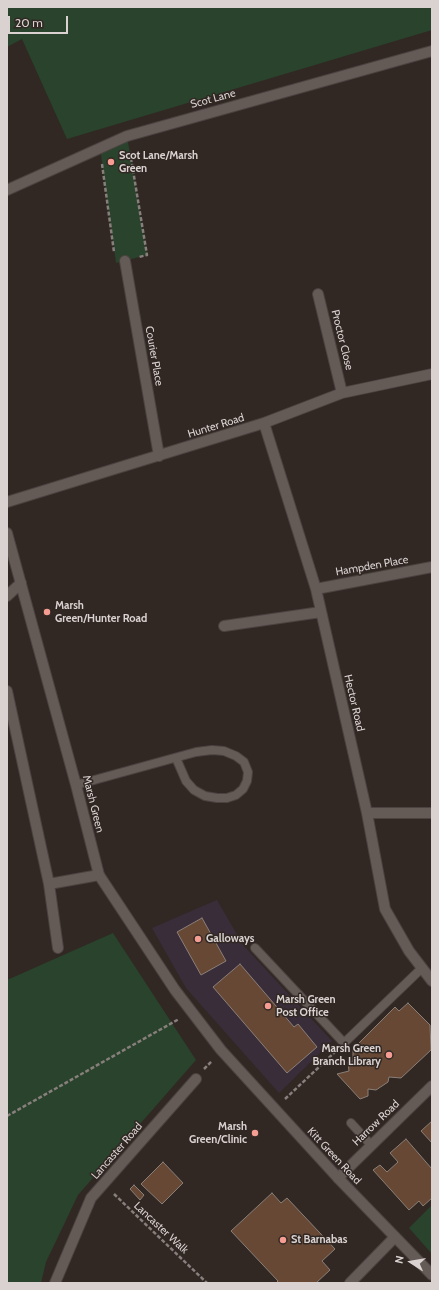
<!DOCTYPE html>
<style>
body{margin:0}
#map{position:relative;width:439px;height:1290px;overflow:hidden;background:#312824;font-family:Cabin,sans-serif}
canvas{display:block}
.frame{position:absolute;inset:0;border:8px solid #d9d2d0;pointer-events:none}
.north{position:absolute;left:391px;top:1242px;width:40px;height:40px;-webkit-text-stroke:3px #312824;paint-order:stroke;rotate:282deg;font-size:11px;font-weight:700;line-height:16px;text-align:center;color:#d9d2d0}
.north::after{content:'';display:block;margin:auto;width:14px;height:18px;background:#d9d2d0;clip-path:polygon(50% 0,100% 100%,50% 72%,0 100%)}
.scale{position:absolute;left:8px;top:16px;width:60px;height:18px;box-sizing:border-box;border:2px solid #d9d2d0;border-top:0;padding-left:5px;font-size:12px;line-height:14px;white-space:nowrap;color:#d9d2d0;-webkit-text-stroke:3px #312824;paint-order:stroke}
</style>
<div id="map">
<canvas width="439" height="1290"></canvas>
<div class="frame"></div>
<div class="north">N</div>
<div class="scale">20 m</div>
</div>
<script>
const ctx = document.querySelector('canvas').getContext('2d');
ctx.lineJoin = 'round';
function paint(path, color) { ctx.fillStyle = color; ctx.fill(path, 'evenodd'); }
const toPath = rows => new Path2D(rows.map(r => 'M' + r).join(''));
function trace(path, color, width, dash) { ctx.strokeStyle = color; ctx.lineWidth = width; ctx.lineCap = dash ? 'butt' : 'round'; ctx.setLineDash(dash || []); ctx.stroke(path); }
function drawText(font, color, halo, rows, align = 'center') {
  ctx.font = font + ' Cabin,sans-serif'; ctx.lineWidth = 3; ctx.setLineDash([]); ctx.textBaseline = 'middle'; ctx.strokeStyle = halo; ctx.fillStyle = color; for (const [text, x, y, turn = 0] of rows) {
    ctx.save(); ctx.translate(x, y); ctx.rotate((+turn || 0) * Math.PI / 180); ctx.textAlign = isNaN(turn) ? turn : align; if (halo) ctx.strokeText(text, 0, 0); ctx.fillText(text, 0, 0); ctx.restore();
  }
}
paint(toPath([
 [217,900,243,945,332,1041,279,1093,186,988,152,928]
]), '#3a2d3a');
paint(toPath([
 [7,7,432,7,432,30,67,139,22,39,7,47],
 [127,136,147,255,116,263,100,147],
 [113,933,196,1060,78,1195,46,1262,41,1283,7,1283,7,980],
 [432,1205,432,1254,409,1228]
]), '#29432c');
const building = toPath([
 [202,918,226,961,201,975,177,932,202,918],
 [240,964,294,1027,298,1024,317,1047,287,1073,213,987,240,964],
 [408,1003,430,1025,431,1050,401,1078,389,1077,388,1082,376,1090,368,1089,368,1096,360,1099,337,1074,349,1071,348,1062,353,1061,353,1049,395,1007,399,1011,408,1003],
 [432,1121,432,1143,421,1131,432,1121],
 [406,1139,432,1169,432,1198,423,1206,419,1201,409,1210,373,1170,380,1165,387,1172,398,1162,390,1153,406,1139],
 [163,1162,183,1183,162,1204,141,1184,163,1162],
 [134,1185,144,1195,140,1200,130,1189,134,1185],
 [272,1193,281,1203,287,1198,335,1249,322,1261,330,1270,316,1283,276,1283,278,1281,231,1231,272,1193]
]);
paint(building, '#674834');
trace(building, '#8a7f79', 1);
const service = toPath([
 [76,785,196,752,212,750,224,751,236,756,244,762,248,772,247,781,243,789,236,795,227,798,217,798,205,796,194,790,186,781,176,758],
 [255,948,344,1043,422,968],
 [351,1123,371,1145]
]);
const minor = toPath([
 [125,261,159,456],
 [318,294,342,393],
 [264,423,316,589,367,813,385,909,409,951,432,981],
 [7,502,264,423,342,393,432,374],
 [316,589,432,567],
 [7,596,21,583],
 [224,626,321,612],
 [7,691,49,884,99,875],
 [367,813,432,813],
 [49,884,58,948],
 [338,1178,432,1086],
 [55,1283,91,1198,196,1079],
 [350,1283,395,1237]
]);
const tertiary = toPath([
 [7,190,127,136,432,51],
 [7,533,76,785,99,875,175,990,221,1050,338,1178,432,1275]
]);
trace(service, '#4b4340', 10);
trace(minor, '#4b4340', 12);
trace(tertiary, '#4b4340', 12);
trace(toPath([
 [130,152,147,255,139,257],
 [102,164,114,252],
 [204,1069,212,1061],
 [285,1099,335,1052],
 [7,1116,179,1019],
 [114,1194,207,1283]
]), '#877f7c', 2.5, [4, 2]);
trace(service, '#655b56', 8);
trace(minor, '#655b56', 10);
trace(tertiary, '#655b56', 10);
for (const [x, y, r, color] of [
 [111,162,4,"#f59c93"],
 [47,612,4,"#f59c93"],
 [198,939,4,"#f59c93"],
 [268,1006,4,"#f59c93"],
 [389,1055,4,"#f59c93"],
 [255,1133,4,"#f59c93"],
 [283,1240,4,"#f59c93"]
]) { const dot = new Path2D(); dot.arc(x, y, r, 0, 2 * Math.PI); ctx.fillStyle = color; ctx.fill(dot); trace(dot, '#312824', 1.5); }
drawText('11px', '#d9d2d0', '#312824', [
 ["Scot Lane",213,99,-15],
 ["Proctor Close",342,340,76],
 ["Courier Place",154,356,80],
 ["Hunter Road",216,426,-17],
 ["Hampden Place",372,566,-10],
 ["Hector Road",354,703,77],
 ["Marsh Green",93,804,76],
 ["Harrow Road",376,1123,-44],
 ["Lancaster Road",117,1151,-49],
 ["Kitt Green Road",334,1156,47],
 ["Lancaster Walk",161,1228,43]
]);
drawText('bold 11px', '#d9d2d0', '#312824', [
 ["Scot Lane/Marsh",119,156],
 ["Green",119,169],
 ["Marsh",55,606],
 ["Green/Hunter Road",55,619],
 ["Galloways",206,939],
 ["Marsh Green",276,1000],
 ["Post Office",276,1013],
 ["Marsh Green",381,1049,"right"],
 ["Branch Library",381,1062,"right"],
 ["Marsh",247,1127,"right"],
 ["Green/Clinic",247,1140,"right"],
 ["St Barnabas",291,1240]
], 'left');
</script>
